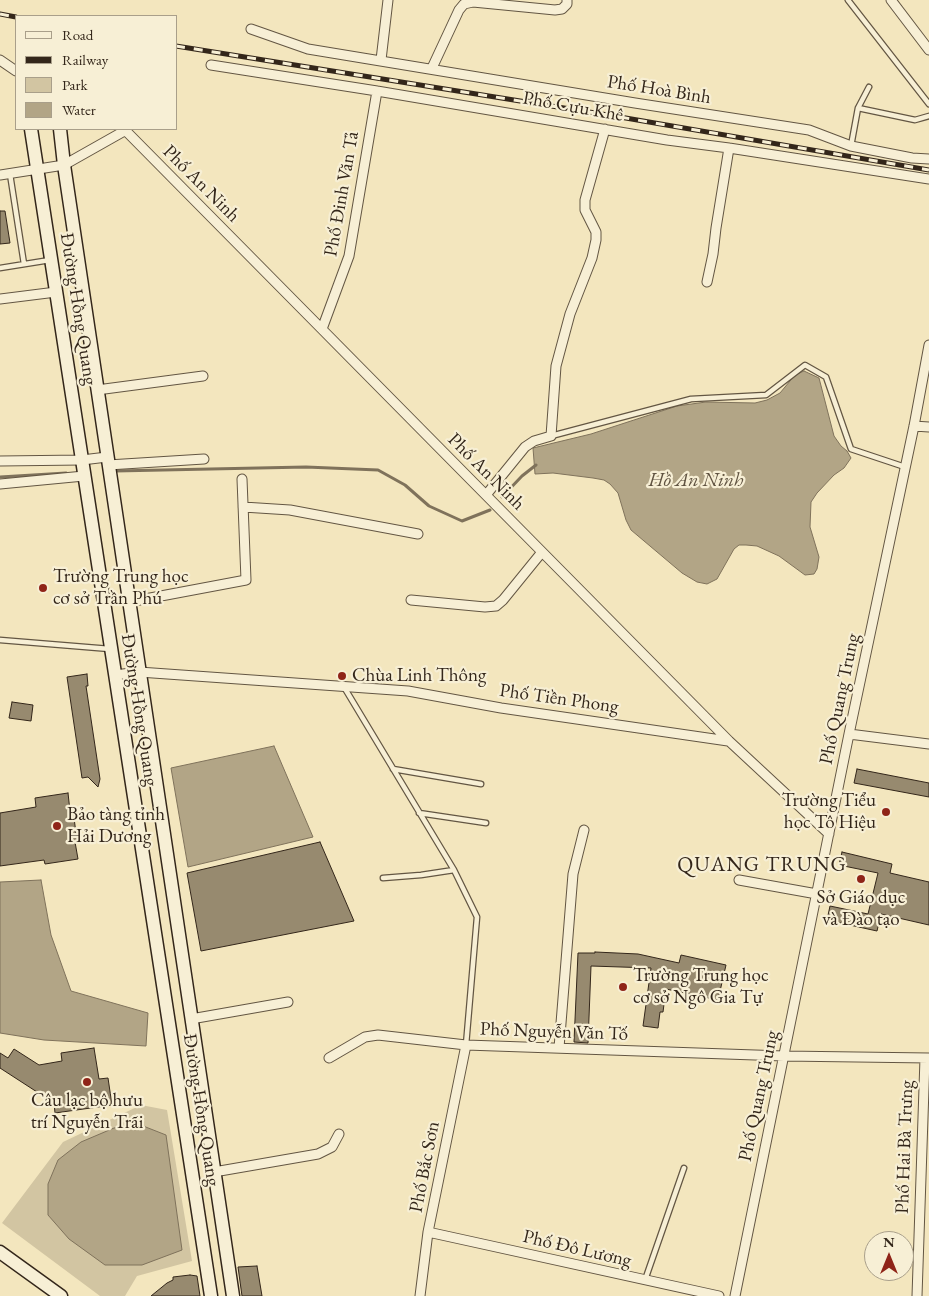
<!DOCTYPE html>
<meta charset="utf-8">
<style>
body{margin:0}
#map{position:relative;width:929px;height:1296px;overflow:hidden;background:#f3e6be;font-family:"EB Garamond",serif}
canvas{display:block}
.legend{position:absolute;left:15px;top:15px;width:162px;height:115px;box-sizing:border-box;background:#f7efd5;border:1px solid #a99f8a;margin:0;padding:6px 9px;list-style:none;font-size:15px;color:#33261a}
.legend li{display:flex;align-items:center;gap:10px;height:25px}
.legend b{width:25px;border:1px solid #a99f8a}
.north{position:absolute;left:864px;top:1231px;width:50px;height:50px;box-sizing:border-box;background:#f7efd5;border:1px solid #a99f8a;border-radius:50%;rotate:0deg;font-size:14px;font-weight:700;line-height:20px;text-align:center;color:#33261a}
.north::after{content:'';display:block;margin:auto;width:18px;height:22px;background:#8f2418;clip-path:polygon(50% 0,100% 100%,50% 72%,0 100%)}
</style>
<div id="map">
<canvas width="929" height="1296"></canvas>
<ul class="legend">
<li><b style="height:6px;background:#f7efd5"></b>Road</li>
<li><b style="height:6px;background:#33261a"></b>Railway</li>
<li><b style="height:14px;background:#d2c5a2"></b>Park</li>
<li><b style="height:14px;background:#b2a586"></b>Water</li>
</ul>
<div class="north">N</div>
</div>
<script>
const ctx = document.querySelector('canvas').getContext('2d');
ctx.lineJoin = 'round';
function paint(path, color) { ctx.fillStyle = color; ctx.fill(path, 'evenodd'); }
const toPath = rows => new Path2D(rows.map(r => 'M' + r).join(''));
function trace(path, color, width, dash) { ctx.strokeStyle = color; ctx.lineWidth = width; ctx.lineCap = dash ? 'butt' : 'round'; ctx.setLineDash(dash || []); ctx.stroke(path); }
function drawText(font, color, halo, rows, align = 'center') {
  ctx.font = font + ' "EB Garamond",serif'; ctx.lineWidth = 4.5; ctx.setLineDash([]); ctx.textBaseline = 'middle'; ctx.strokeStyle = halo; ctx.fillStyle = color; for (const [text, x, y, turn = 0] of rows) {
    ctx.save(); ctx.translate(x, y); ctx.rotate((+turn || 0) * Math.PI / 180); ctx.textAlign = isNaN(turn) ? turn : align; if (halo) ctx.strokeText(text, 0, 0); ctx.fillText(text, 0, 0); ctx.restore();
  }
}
paint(toPath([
 [141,1105,167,1110,192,1261,137,1276,125,1296,100,1296,2,1223,63,1142]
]), '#d2c5a2');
const water = toPath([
 [804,371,819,378,834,436,841,446,847,451,851,458,844,468,834,475,817,493,811,502,810,527,819,557,817,569,814,574,805,575,779,556,757,546,746,545,739,545,734,549,717,579,707,584,697,582,682,573,631,530,626,520,618,493,610,484,604,480,593,478,553,473,535,474,533,448,591,434,677,406,706,402,755,403,767,400,780,393,795,375,804,371],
 [274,746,313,837,188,867,171,768,274,746],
 [41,880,51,935,71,991,148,1013,146,1046,44,1040,0,1033,0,882,41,880],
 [138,1124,166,1135,182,1250,142,1265,105,1265,69,1239,48,1215,48,1184,58,1160,81,1142,114,1128,138,1124]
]);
paint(water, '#b2a586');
trace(water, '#7f725b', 1);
trace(toPath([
 [115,471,306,467,378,470,405,485,429,506,462,521,490,510],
 [0,477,66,473],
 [502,497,522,476,536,465]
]), '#7f725b', 3);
const building = toPath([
 [0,211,5,211,10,243,0,244,0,211],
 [87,674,88,686,86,686,100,779,98,787,88,777,82,778,67,677,87,674],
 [12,702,33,705,31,721,9,718,12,702],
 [857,769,929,783,929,797,854,783,857,769],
 [68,793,70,811,73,810,77,841,75,842,78,859,45,864,44,860,0,866,0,813,36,807,35,798,68,793],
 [320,842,354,921,201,951,187,873,320,842],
 [842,852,892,864,890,873,929,882,929,925,881,914,877,931,827,920,830,906,868,914,878,873,839,865,842,852],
 [595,952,638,954,679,963,681,955,726,965,718,1000,666,989,663,1012,660,1012,658,1028,643,1026,651,968,591,966,588,1043,574,1042,578,953,595,953,595,952],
 [94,1048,99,1079,108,1078,112,1105,55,1113,54,1103,0,1068,0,1053,8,1058,14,1049,39,1065,62,1061,61,1053,94,1048],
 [257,1266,262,1296,242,1296,238,1267,257,1266],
 [190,1275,197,1276,200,1296,151,1296,167,1283,173,1280,173,1277,190,1275]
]);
paint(building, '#978a6f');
trace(building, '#33261a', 1);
const lane = toPath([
 [848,0,929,104],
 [858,108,915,120,929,116],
 [851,146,858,108,869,87],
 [10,174,24,264],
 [0,268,50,260],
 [551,436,691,399,766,395,805,365,826,377,851,449,905,467],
 [0,640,110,649],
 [344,687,454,870,477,917,466,1045],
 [393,769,481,784],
 [419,813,486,823],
 [383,878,421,875,454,870],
 [645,1280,684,1168]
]);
const street = toPath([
 [891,0,929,50],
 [251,29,308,49,635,103,809,130,851,146,912,158,929,159],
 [0,60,16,71],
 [381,60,388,0],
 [211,65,377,91,667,140,729,148,929,179],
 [432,68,459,10,464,4,473,2,555,10,562,9,567,4,567,0],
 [124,129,729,741,829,834],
 [0,175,64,165,126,130],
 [707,282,713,254,716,228,729,148],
 [0,299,56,292],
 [322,329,349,256,377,91],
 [97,390,203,376],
 [914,426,929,427],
 [0,461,82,460,107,457],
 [108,465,204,459],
 [0,484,84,476],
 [486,495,525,447,534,441,551,436,556,366,570,314,592,258,596,240,596,232,585,210,585,200,605,129],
 [243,507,290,510,418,534],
 [411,600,485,607,496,606,503,600,542,552],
 [129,602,246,580,242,479],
 [115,675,139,672,408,691,501,708,728,741],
 [849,734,929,744],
 [739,880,817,894],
 [191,1019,288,1002],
 [559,1048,573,874,584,830],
 [329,1058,365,1037,378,1035,466,1045,784,1056,929,1058],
 [214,1172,318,1154,332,1147,339,1134],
 [428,1232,719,1296],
 [420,1296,428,1232,466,1045],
 [735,1296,849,734,914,426,929,345],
 [917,1296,925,1058]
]);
const secondary = toPath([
 [31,129,211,1296],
 [60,129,64,165,233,1296],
 [0,1252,61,1296]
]);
trace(lane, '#635643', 7);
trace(street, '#635643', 11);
trace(secondary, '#33261a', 15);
trace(lane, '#f7efd5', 4.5);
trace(street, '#f7efd5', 9);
trace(secondary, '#f7efd5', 12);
const rail = toPath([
 [0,14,16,17],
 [176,46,614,116,929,170]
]);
trace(rail, '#33261a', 5);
trace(rail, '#f7efd5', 3, [9]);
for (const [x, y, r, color] of [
 [43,588,5,"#8f2418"],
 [342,676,5,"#8f2418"],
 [886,812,5,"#8f2418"],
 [57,826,5,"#8f2418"],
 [861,879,5,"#8f2418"],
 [623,987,5,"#8f2418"],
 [87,1082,5,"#8f2418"]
]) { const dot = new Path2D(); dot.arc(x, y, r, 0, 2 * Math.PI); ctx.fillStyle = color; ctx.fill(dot); trace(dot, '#f7efd5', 2); }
drawText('19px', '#33261a', '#f7efd5', [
 ["Phố Hoà Bình",659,90,9],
 ["Phố Cựu Khê",573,107,10],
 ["Phố An Ninh",201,184,45],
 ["Phố Đinh Văn Tả",342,194,-80],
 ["Đường Hồng Quang",78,309,81],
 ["Phố An Ninh",486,472,45],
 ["Phố Tiền Phong",559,699,8],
 ["Phố Quang Trung",840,699,-78],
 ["Đường Hồng Quang",139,710,81],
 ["Phố Nguyễn Văn Tố",554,1032,2],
 ["Phố Quang Trung",759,1096,-78],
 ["Đường Hồng Quang",201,1110,81],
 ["Phố Hai Bà Trưng",905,1147,-88],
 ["Phố Bắc Sơn",425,1167,-79],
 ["Phố Đô Lương",577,1249,13]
]);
drawText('19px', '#33261a', '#f7efd5', [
 ["Trường Trung học",53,577],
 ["cơ sở Trần Phú",53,599],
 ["Chùa Linh Thông",352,676],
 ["Trường Tiểu",876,801,"right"],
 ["học Tô Hiệu",876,823,"right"],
 ["Bảo tàng tỉnh",67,815],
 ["Hải Dương",67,837],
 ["Sở Giáo dục",861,898,"center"],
 ["và Đào tạo",861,920,"center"],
 ["Trường Trung học",633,976],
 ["cơ sở Ngô Gia Tự",633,998],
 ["Câu lạc bộ hưu",87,1101,"center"],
 ["trí Nguyễn Trãi",87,1123,"center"]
], 'left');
drawText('italic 20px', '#5f5240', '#f7efd5', [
 ["Hồ An Ninh",696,481]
]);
ctx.letterSpacing = '1px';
drawText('21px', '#33261a', '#f7efd5', [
 ["QUANG TRUNG",762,865]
]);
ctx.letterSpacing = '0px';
</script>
